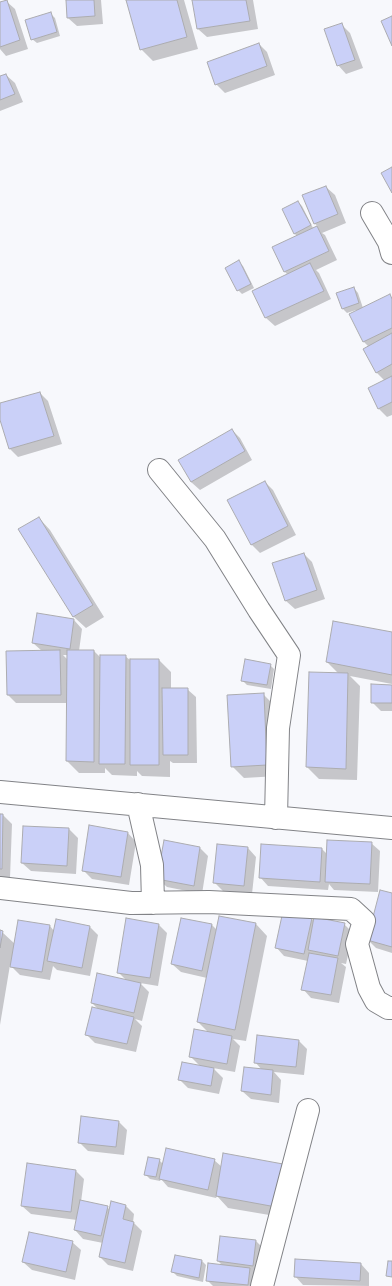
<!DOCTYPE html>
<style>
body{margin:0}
canvas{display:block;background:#f7f8fc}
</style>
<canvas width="392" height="1286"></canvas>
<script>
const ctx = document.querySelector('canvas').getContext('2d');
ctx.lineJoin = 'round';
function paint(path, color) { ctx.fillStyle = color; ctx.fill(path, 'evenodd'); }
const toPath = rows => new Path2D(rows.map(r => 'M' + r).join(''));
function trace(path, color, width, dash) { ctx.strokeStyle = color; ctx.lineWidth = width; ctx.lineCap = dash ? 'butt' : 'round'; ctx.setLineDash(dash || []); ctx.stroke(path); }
paint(toPath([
 [67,0,101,0,103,24,77,26,68,18],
 [127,0,184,0,198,49,153,61,141,49],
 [193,0,253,0,258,29,207,37,198,29],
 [6,1,15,9,28,49,6,56,0,49,0,3],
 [50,13,55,18,60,36,37,43,32,39],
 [341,24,350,33,363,68,346,74,338,65],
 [259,44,267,52,275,75,225,93,216,84],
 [6,75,15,83,23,102,0,111,0,77],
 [326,187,335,195,346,223,322,233,325,235,337,260,316,270,319,273,331,299,275,326,266,318,253,291,288,275,285,272,273,247,297,236,294,233,298,202,302,206,313,228,318,226,315,224,304,196],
 [238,262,243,266,254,288,242,294,238,290],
 [354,288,358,293,363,308,389,295,392,298,392,415,387,417,379,409,369,389,385,381,376,372,369,347,364,342,350,314,357,311,356,310,347,313,343,309],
 [40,393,48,401,62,444,18,457,10,449,0,416,0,404],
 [232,430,240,438,252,460,200,490,191,482],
 [265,482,273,490,296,535,260,553,252,545,229,500],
 [39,518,50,530,104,617,86,628,74,617,20,529],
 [304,554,312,562,325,599,295,609,286,601,274,564],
 [74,620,82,629,79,651,94,651,101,658,125,656,130,660,159,660,171,672,171,689,187,689,196,697,197,763,173,763,170,761,170,777,142,776,137,771,137,776,112,775,105,768,105,773,79,773,67,761,68,703,16,703,8,695,42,651,33,643],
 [63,655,68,655,68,660],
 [392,633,392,684,350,676,360,686,357,780,319,779,307,767,310,673,339,674,327,662],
 [270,665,274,669,271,689,247,685,242,680],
 [392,686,392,711,381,711,372,702],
 [263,694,275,706,278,776,244,778,232,766],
 [0,815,3,815,12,824,10,878,0,877],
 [24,827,69,829,78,838,76,874,31,871,22,863],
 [90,827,128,833,136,842,129,885,92,879,83,870],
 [371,843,380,851,378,892,334,890,329,884,328,890,268,886,260,877,262,845,322,849,327,854],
 [200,848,208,856,202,894,167,887,158,879],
 [248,848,256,857,252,894,223,891,214,882],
 [392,894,392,953,376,948,368,940],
 [219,917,256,924,267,936,246,1041,233,1039,240,1046,235,1072,213,1068,223,1078,219,1094,188,1088,179,1079,200,1066,190,1056,209,1033,198,1022,207,978,181,972,172,964,182,919,212,925,217,930],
 [311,918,315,922,344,924,353,933,346,964,341,963,346,967,339,1003,311,998,303,989,308,961,284,956,276,947],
 [159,925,167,933,158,986,140,983,149,992,142,1021,135,1019,142,1026,136,1052,95,1043,86,1034,99,1010,92,1003,126,980,118,972],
 [50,926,54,931,90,927,98,935,90,976,57,970,53,966,50,980,20,975,10,965,0,1025,0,931,2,932,15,944],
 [299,1041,307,1049,304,1075,274,1072,281,1080,279,1103,251,1099,242,1091,262,1070,255,1062],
 [119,1122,127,1130,124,1155,88,1151,79,1142],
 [224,1154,287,1218,228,1208,217,1196,216,1198,168,1187,161,1179,160,1181,150,1179,145,1174,159,1160,163,1164,214,1160,222,1167],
 [75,1170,84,1179,81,1202,107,1207,110,1210,126,1206,134,1214,133,1222,142,1231,133,1271,108,1265,100,1257,103,1243,83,1239,75,1230,77,1220,31,1214,22,1206],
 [221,1237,256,1241,265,1250,262,1274,253,1273,258,1278,257,1286,213,1286,207,1280,223,1266,218,1261],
 [72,1242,81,1250,75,1280,32,1270,23,1262],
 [176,1256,202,1261,206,1265,203,1282,177,1276,173,1272],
 [361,1264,369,1273,369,1286,303,1285,295,1276]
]), '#0003');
const building = toPath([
 [7,0,20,40,0,47,0,2,7,0],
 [66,0,94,0,95,16,67,18,66,0],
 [126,0,177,0,187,37,140,50,126,0],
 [192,0,246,0,250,21,197,29,192,0],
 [51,12,57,32,31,40,25,20,51,12],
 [392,16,392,46,381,21,392,16],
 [342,23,355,60,337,66,324,29,342,23],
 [259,43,267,66,215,85,207,62,259,43],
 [6,74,15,94,0,100,0,76,6,74],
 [392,167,392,193,381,173,392,167],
 [326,186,338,214,314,224,302,195,326,186],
 [298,201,311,225,294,234,282,209,298,201],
 [317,226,329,251,284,272,272,247,317,226],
 [239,260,251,284,237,291,225,268,239,260],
 [310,263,324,291,265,318,252,291,310,263],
 [354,287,359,303,342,309,336,293,354,287],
 [390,294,392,299,392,328,363,342,349,314,390,294],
 [392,333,392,364,376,373,363,349,392,333],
 [392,376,392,402,378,409,368,388,392,376],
 [40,392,54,436,9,449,0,420,0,403,40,392],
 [232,429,245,451,191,482,178,460,232,429],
 [265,481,288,526,251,545,227,500,265,481],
 [39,517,93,605,73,617,18,529,39,517],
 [304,553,317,590,285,601,272,563,304,553],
 [37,613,74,619,70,649,32,643,37,613],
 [333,621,392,632,392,675,326,662,333,621],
 [60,650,61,695,7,695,6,651,60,650],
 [67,650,94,650,94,762,66,761,67,650],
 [100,655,126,655,125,764,99,764,100,655],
 [130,659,159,659,159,765,130,765,130,659],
 [245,659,271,664,267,685,241,681,245,659],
 [309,672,348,673,346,769,306,767,309,672],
 [371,684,392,685,392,703,371,703,371,684],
 [162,688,188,688,188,755,163,755,162,688],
 [264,693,267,765,231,767,227,695,264,693],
 [0,814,3,814,2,869,0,869,0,814],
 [89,825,128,832,121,877,82,871,89,825],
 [23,826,69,828,67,866,21,863,23,826],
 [164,840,200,847,194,886,157,879,164,840],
 [327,840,372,842,370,884,325,882,327,840],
 [217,844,248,847,244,886,213,883,217,844],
 [261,844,322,848,320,882,259,878,261,844],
 [380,890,392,893,392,947,367,940,380,890],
 [283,911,312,918,304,954,275,948,283,911],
 [219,916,256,923,235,1030,197,1022,219,916],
 [314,917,345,923,338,956,308,950,314,917],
 [126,918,159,924,150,978,117,973,126,918],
 [181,918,212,924,202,971,171,964,181,918],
 [56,919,90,926,82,968,47,961,56,919],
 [18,920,50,925,42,972,10,967,18,920],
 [0,930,3,931,0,948,0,930],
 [309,953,338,958,331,995,301,990,309,953],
 [97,973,141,983,134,1013,91,1003,97,973],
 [92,1007,134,1017,127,1044,85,1035,92,1007],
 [194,1029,232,1036,227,1064,189,1057,194,1029],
 [257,1035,299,1040,296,1067,254,1063,257,1035],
 [182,1062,214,1068,211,1086,178,1080,182,1062],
 [244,1067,273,1070,271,1095,241,1091,244,1067],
 [81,1116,119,1121,116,1147,78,1143,81,1116],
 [166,1148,215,1159,208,1190,159,1179,166,1148],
 [223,1153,283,1164,276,1207,216,1196,223,1153],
 [148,1157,160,1159,156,1177,144,1175,148,1157],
 [27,1163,76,1170,71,1212,21,1206,27,1163],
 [80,1200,108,1206,101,1236,74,1230,80,1200],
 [111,1201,126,1205,123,1219,134,1222,125,1263,99,1257,111,1201],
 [29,1232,73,1241,66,1272,22,1262,29,1232],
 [220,1236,256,1240,253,1266,217,1261,220,1236],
 [175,1255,202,1260,199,1278,171,1272,175,1255],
 [295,1259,361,1263,360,1281,294,1277,295,1259],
 [388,1261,392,1261,392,1277,386,1276,388,1261],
 [208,1263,250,1268,248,1285,206,1281,208,1263]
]);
paint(building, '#cad0f8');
trace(building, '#acacb0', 1);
const minor = toPath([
 [372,213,389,242,392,253],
 [159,470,215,539,259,610,289,655,278,728,276,818],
 [0,792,392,828],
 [138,804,152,865,153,903],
 [0,888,131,903,209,902,351,909,364,921,357,944,369,988,376,1001,388,1008,392,1008],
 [262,1286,308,1110]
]);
trace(minor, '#828387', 24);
trace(minor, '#fff', 22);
</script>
